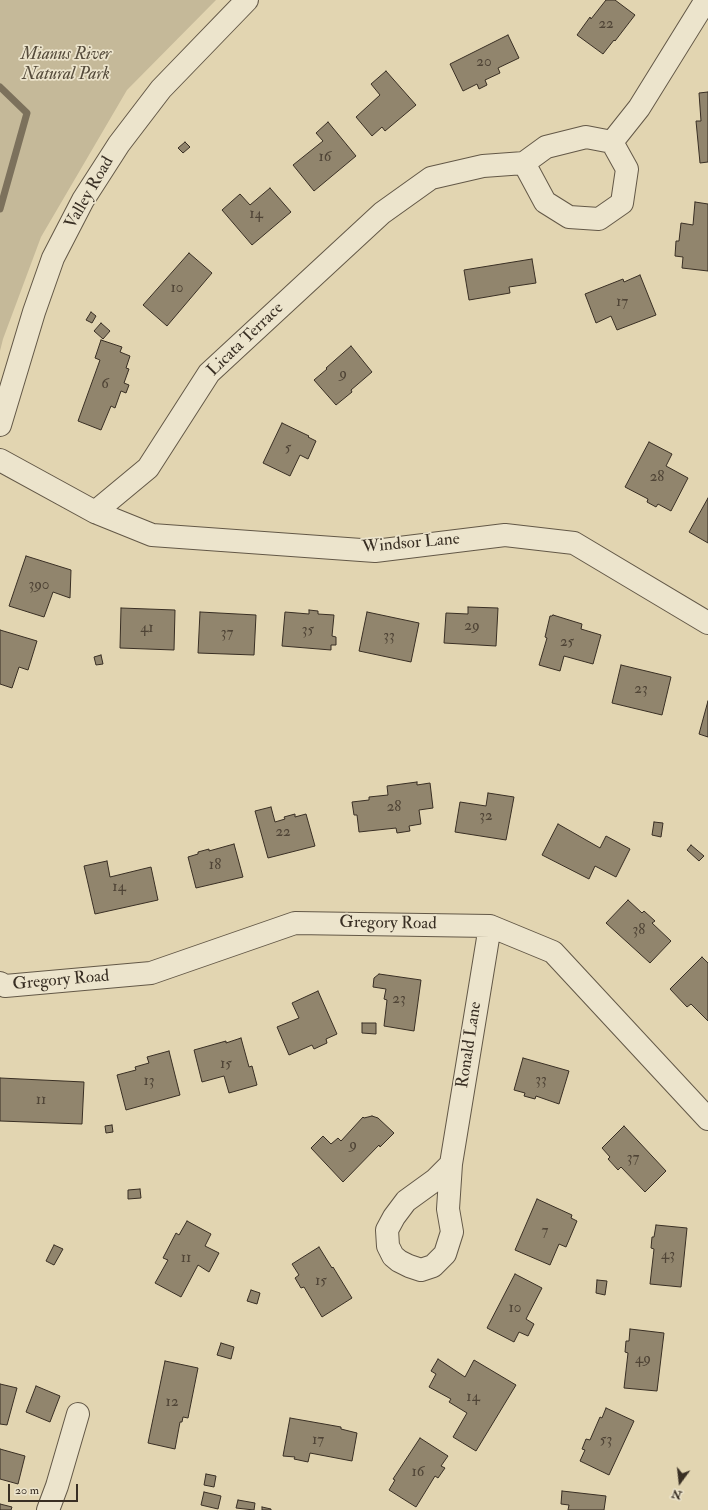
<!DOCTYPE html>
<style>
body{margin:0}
#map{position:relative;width:708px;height:1510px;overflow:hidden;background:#e2d5b1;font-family:"IM FELL Double Pica",serif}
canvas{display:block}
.north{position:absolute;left:660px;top:1462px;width:40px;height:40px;-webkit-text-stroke:3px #ece4cc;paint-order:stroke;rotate:195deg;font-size:11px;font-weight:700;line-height:16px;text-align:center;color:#392f24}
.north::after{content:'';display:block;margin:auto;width:14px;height:18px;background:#392f24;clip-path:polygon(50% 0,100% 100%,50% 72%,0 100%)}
.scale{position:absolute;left:8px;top:1484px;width:70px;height:18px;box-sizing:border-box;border:2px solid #392f24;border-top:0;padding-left:5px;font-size:12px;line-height:14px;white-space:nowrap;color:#392f24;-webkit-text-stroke:3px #ece4cc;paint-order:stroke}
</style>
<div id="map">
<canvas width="708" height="1510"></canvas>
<div class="north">N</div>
<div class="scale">20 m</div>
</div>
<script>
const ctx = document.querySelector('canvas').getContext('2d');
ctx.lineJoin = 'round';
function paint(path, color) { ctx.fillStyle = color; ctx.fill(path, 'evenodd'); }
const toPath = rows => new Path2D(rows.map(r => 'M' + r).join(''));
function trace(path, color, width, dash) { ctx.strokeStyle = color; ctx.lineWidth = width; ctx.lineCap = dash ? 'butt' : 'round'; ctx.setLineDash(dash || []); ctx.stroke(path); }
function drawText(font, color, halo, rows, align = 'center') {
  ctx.font = font + ' "IM FELL Double Pica",serif'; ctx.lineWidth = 3.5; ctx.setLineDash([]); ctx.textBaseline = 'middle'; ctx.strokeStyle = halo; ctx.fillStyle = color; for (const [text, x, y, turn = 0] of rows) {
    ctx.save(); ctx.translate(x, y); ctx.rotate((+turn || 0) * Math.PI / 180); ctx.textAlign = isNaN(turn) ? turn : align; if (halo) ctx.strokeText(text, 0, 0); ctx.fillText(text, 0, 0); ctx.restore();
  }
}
paint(toPath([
 [0,0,216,0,127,90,41,237,3,339,0,351]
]), '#c5b999');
trace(toPath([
 [0,87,27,113,0,209]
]), '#7c715c', 7);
const building = toPath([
 [606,0,615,0,635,15,615,41,614,40,603,54,577,35,590,17,591,19,606,0],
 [508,35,519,58,498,68,500,73,485,80,487,85,479,89,477,84,463,91,450,64,508,35],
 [386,71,416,105,385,131,382,127,372,136,356,117,380,95,371,84,386,71],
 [708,92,708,162,700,163,696,121,701,121,699,93,708,92],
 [328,122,356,156,314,191,293,165,323,141,316,133,328,122],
 [185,142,190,147,183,153,178,148,185,142],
 [270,188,291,212,252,245,222,210,240,194,250,205,270,188],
 [695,202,708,204,708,271,682,268,683,257,675,256,676,241,679,241,681,223,693,225,695,202],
 [189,253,212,273,167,326,143,305,189,253],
 [532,259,536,283,509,287,510,293,469,300,464,270,532,259],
 [640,275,656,315,617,330,611,316,596,323,585,294,623,279,624,282,640,275],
 [91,312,96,316,92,323,86,320,91,312],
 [101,323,110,331,103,339,94,331,101,323],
 [101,340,122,347,120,352,130,356,126,368,129,369,124,383,129,385,126,393,121,391,115,408,111,406,101,430,78,421,100,360,95,358,101,340],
 [351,346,372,372,351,390,352,392,336,405,314,380,327,369,326,368,351,346],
 [282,423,309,436,308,437,316,441,308,459,300,455,290,476,263,463,282,423],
 [649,442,672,454,666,466,688,478,671,511,658,504,656,507,647,502,648,499,625,487,649,442],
 [708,498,708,543,689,532,708,498],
 [26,556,71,570,70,598,53,592,44,617,9,606,26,556],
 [468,607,498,608,496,646,444,643,446,613,468,614,468,607],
 [121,608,175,610,174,650,120,648,121,608],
 [309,610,318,611,318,614,334,615,332,636,336,637,336,645,331,645,331,650,282,646,285,612,309,614,309,610],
 [200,612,256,615,254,655,198,653,200,612],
 [367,612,419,623,411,662,359,651,367,612],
 [553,615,582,624,581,629,601,635,593,664,564,656,560,671,539,665,547,638,545,637,550,616,552,616,553,615],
 [0,630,37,641,28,670,19,667,12,688,0,684,0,630],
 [101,655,103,664,96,665,94,657,101,655],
 [621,665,671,677,662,715,612,703,621,665],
 [708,701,708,737,699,734,708,701],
 [417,782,417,785,430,783,433,808,419,810,421,824,409,826,410,831,397,833,396,828,359,832,357,815,354,815,352,802,369,800,369,797,388,795,387,786,417,782],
 [488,793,514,797,506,840,455,832,460,802,486,806,488,793],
 [271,807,275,822,285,819,284,817,295,814,295,817,306,814,315,846,268,858,255,811,271,807],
 [654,822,663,823,661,837,652,835,654,822],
 [558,824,600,848,606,836,630,849,616,877,595,866,589,879,542,855,558,824],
 [234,844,243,877,196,888,188,857,198,854,198,852,209,849,209,851,234,844],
 [691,845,704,856,699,861,687,850,691,845],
 [107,861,110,877,151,867,158,900,95,914,84,866,107,861],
 [628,900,642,913,644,911,655,921,652,923,671,941,650,963,606,923,628,900],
 [702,957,708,963,708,1021,691,1004,687,1007,670,989,702,957],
 [379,974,421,980,414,1031,384,1026,387,1000,384,999,386,989,373,987,374,978,379,974],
 [318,991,337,1034,326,1039,327,1043,314,1049,312,1045,289,1055,277,1027,299,1018,292,1003,318,991],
 [362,1023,376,1023,376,1034,362,1033,362,1023],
 [241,1038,249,1067,252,1066,257,1085,229,1093,224,1076,202,1082,194,1050,226,1041,226,1043,241,1038],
 [169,1051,180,1095,126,1110,117,1075,136,1070,135,1067,149,1063,147,1057,169,1051],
 [523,1058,569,1071,559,1104,536,1096,535,1099,524,1096,525,1093,514,1090,523,1058],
 [0,1078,84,1082,82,1124,0,1121,0,1078],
 [372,1116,378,1118,394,1133,380,1147,379,1145,343,1182,311,1148,323,1136,331,1144,338,1138,341,1141,363,1117,364,1118,372,1116],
 [112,1125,113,1132,106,1133,105,1126,112,1125],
 [624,1126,666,1171,645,1192,621,1167,618,1170,608,1159,610,1157,602,1148,624,1126],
 [140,1189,141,1198,128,1199,128,1190,140,1189],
 [537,1199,572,1215,571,1218,577,1221,566,1247,559,1244,550,1265,515,1250,537,1199],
 [187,1221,211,1234,205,1246,219,1253,209,1272,198,1265,181,1297,155,1283,168,1260,163,1258,176,1233,179,1235,187,1221],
 [656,1225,687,1228,681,1287,650,1284,654,1249,651,1248,652,1237,654,1237,656,1225],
 [54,1245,63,1249,54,1265,46,1261,54,1245],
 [319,1247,332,1268,333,1267,352,1298,322,1317,304,1287,301,1288,295,1278,299,1275,292,1264,319,1247],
 [515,1274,542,1288,526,1319,534,1324,528,1336,519,1332,514,1342,487,1328,515,1274],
 [597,1280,607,1281,605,1295,596,1293,597,1280],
 [251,1290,260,1293,257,1304,247,1301,251,1290],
 [630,1329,664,1333,657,1391,624,1388,628,1353,625,1352,626,1341,629,1341,630,1329],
 [221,1343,234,1347,231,1359,217,1355,221,1343],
 [438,1359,465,1377,474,1360,516,1385,476,1451,453,1437,467,1413,449,1402,451,1399,429,1387,436,1374,431,1371,438,1359],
 [165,1361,198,1368,188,1418,183,1417,182,1422,180,1422,175,1449,148,1443,165,1361],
 [0,1384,17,1388,7,1425,0,1424,0,1384],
 [36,1386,60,1396,50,1422,26,1412,36,1386],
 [606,1408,634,1421,609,1475,580,1461,585,1450,582,1449,586,1439,590,1440,600,1417,602,1418,606,1408],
 [290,1418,341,1427,341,1429,357,1433,352,1461,310,1453,308,1462,294,1459,295,1457,283,1456,290,1418],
 [420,1438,448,1456,441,1466,445,1468,438,1478,435,1476,416,1507,389,1490,395,1480,393,1479,420,1438],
 [0,1449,25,1456,18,1484,0,1479,0,1449],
 [206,1474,216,1476,214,1487,204,1485,206,1474],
 [562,1491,606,1496,604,1510,568,1510,569,1505,561,1504,562,1491],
 [204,1492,221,1496,218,1509,201,1505,204,1492],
 [238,1500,255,1503,254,1510,236,1508,238,1500],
 [0,1504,12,1507,11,1510,0,1510,0,1504],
 [262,1507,271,1509,271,1510,262,1510,262,1507]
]);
paint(building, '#91856d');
trace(building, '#392f24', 1);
const minor = toPath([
 [612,142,639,108,706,0],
 [0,425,34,312,53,258,83,200,119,144,161,89,247,0],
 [0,460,95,512,148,468,209,373,382,213,431,178,483,166,524,163,546,147,586,137,612,142,627,169,622,203,599,219,569,217,545,202,524,163],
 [95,512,152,535,375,551,505,535,574,543,708,623],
 [0,983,5,986,151,973,295,923,490,926,553,952,708,1119],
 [451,1164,435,1180,406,1201,394,1217,387,1230,388,1246,393,1256,399,1261,409,1266,421,1270,433,1266,445,1254,452,1232,448,1209,451,1164,490,926],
 [48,1510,57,1486,78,1414]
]);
trace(minor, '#635847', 24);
trace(minor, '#ece4cc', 22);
drawText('15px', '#4f4436', null, [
 ["22",606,25],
 ["20",484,63],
 ["16",325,158],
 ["14",256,215],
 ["10",177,289],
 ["17",622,303],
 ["9",343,375],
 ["6",105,385],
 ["5",288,449],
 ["28",657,478],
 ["390",39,586],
 ["29",472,627],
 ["41",147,629],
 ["35",308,631],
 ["37",227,634],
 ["33",389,637],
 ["25",567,643],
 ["23",641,690],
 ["28",394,808],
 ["32",486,817],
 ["22",283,833],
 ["18",215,866],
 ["14",119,888],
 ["38",639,931],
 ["23",399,1000],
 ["15",226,1065],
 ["33",541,1081],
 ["13",149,1082],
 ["11",41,1101],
 ["9",353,1146],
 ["37",633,1159],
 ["7",545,1232],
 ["43",668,1256],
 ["11",186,1259],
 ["15",321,1282],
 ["10",515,1309],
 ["49",643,1360],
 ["14",473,1398],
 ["12",172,1403],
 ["17",318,1441],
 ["53",606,1441],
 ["16",418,1473]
]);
drawText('italic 17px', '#554b3b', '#ece4cc', [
 ["Mianus River",66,55],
 ["Natural Park",66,75]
]);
drawText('17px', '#392f24', '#ece4cc', [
 ["Valley Road",90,193,-60],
 ["Licata Terrace",246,340,-44],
 ["Windsor Lane",411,544,-5],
 ["Gregory Road",388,924,1],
 ["Gregory Road",61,981,-5],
 ["Ronald Lane",470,1045,-81]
]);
</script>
